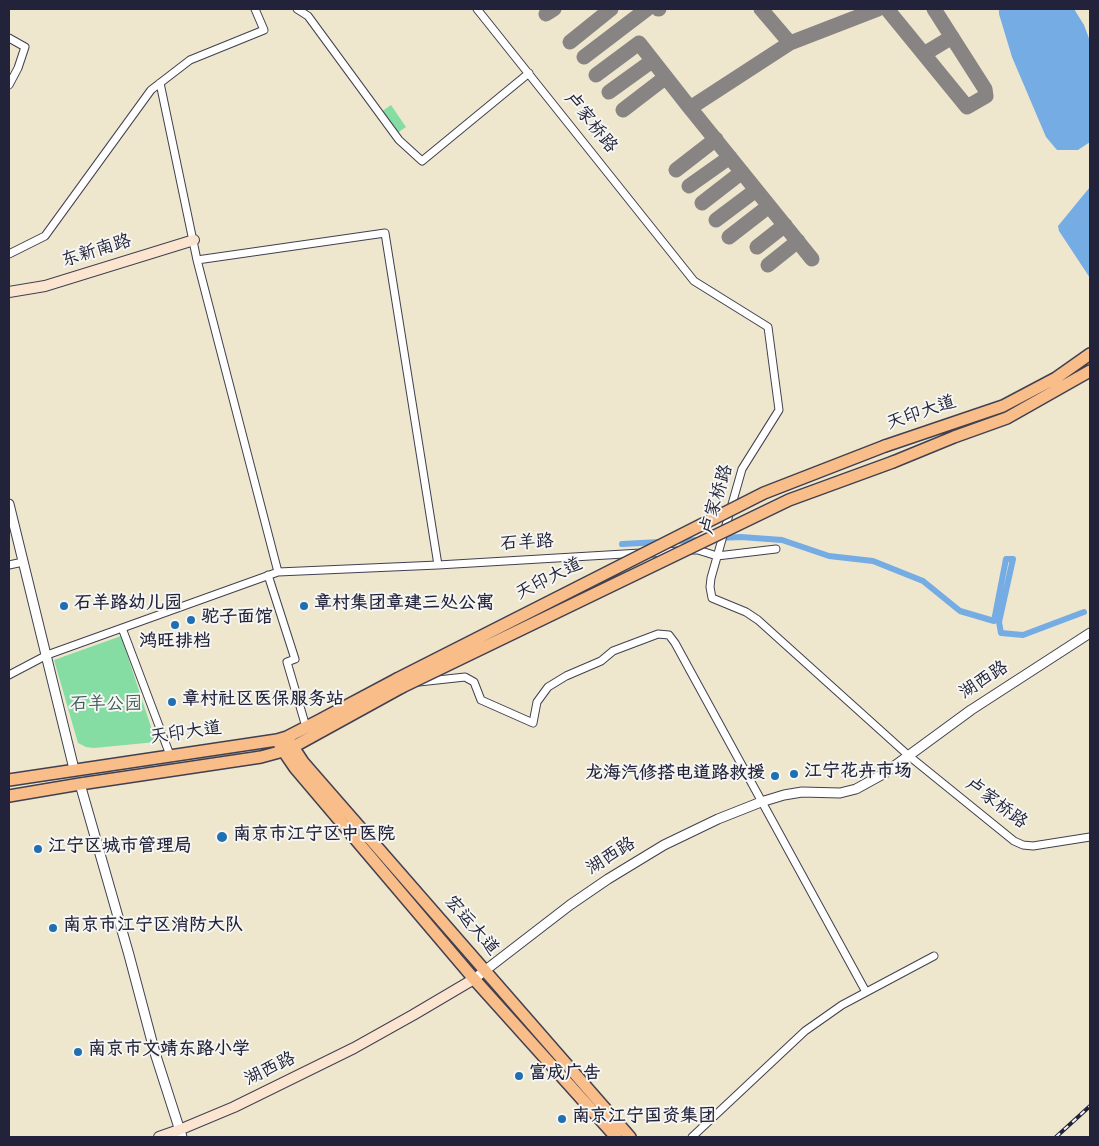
<!DOCTYPE html>
<meta charset="utf-8">
<style>
body{margin:0}
#map{position:relative;width:1099px;height:1146px;overflow:hidden;background:#eee7ce;font-family:Dekko,sans-serif}
canvas{display:block}
.frame{position:absolute;inset:0;border:10px solid #22223b;pointer-events:none}
</style>
<div id="map">
<canvas width="1099" height="1146"></canvas>
<div class="frame"></div>
</div>
<script>
const ctx = document.querySelector('canvas').getContext('2d');
ctx.lineJoin = 'round';
function paint(path, color) { ctx.fillStyle = color; ctx.fill(path, 'evenodd'); }
const toPath = rows => new Path2D(rows.map(r => 'M' + r).join(''));
function trace(path, color, width, dash) { ctx.strokeStyle = color; ctx.lineWidth = width; ctx.lineCap = dash ? 'butt' : 'round'; ctx.setLineDash(dash || []); ctx.stroke(path); }
function drawText(font, color, halo, rows, align = 'center') {
  ctx.font = font + ' Dekko,"LXGW WenKai TC",sans-serif'; ctx.lineWidth = 4; ctx.setLineDash([]); ctx.textBaseline = 'middle'; ctx.strokeStyle = halo; ctx.fillStyle = color; for (const [text, x, y, turn = 0] of rows) {
    ctx.save(); ctx.translate(x, y); ctx.rotate((+turn || 0) * Math.PI / 180); ctx.textAlign = isNaN(turn) ? turn : align; if (halo) ctx.strokeText(text, 0, 0); ctx.fillText(text, 0, 0); ctx.restore();
  }
}
paint(toPath([
 [391,105,406,127,393,136,378,114],
 [121,636,156,742,94,748,86,747,78,743,54,660]
]), '#85dda3');
paint(toPath([
 [999,9,1074,9,1084,25,1090,41,1090,142,1078,150,1057,150,1046,137,1012,57,999,14],
 [1090,187,1090,278,1059,231,1058,226]
]), '#75ace4');
trace(toPath([
 [718,538,741,537,782,540,829,556,873,561,923,581,960,611,994,621,1006,559,1013,559,999,622,1001,633,1023,635,1084,612],
 [675,541,700,540],
 [622,544,660,542]
]), '#75ace4', 6);
trace(toPath([
 [658,9,659,9],
 [761,9,790,43,878,9],
 [887,9,967,107,986,96,985,89,934,9],
 [546,14,554,9],
 [570,42,611,9],
 [924,54,952,37],
 [584,57,647,9],
 [596,75,639,43,690,108,790,43],
 [609,92,652,61],
 [690,108,812,259],
 [623,110,666,77],
 [676,170,716,139],
 [689,186,730,157],
 [702,203,742,172],
 [716,220,756,190],
 [729,237,769,206],
 [757,247,785,225],
 [768,265,798,241]
]), '#888484', 15);
const minor = toPath([
 [297,9,308,16,399,140,422,161,529,73],
 [477,9,694,281,768,327,779,410,742,469,711,578,710,587,712,598,746,612,758,620,909,756,1014,841,1023,845,1033,846,1090,837],
 [9,38,25,47,18,68,9,85],
 [160,83,197,260],
 [9,254,45,236,151,90,190,60,264,30,255,9],
 [689,550,698,550,717,556,776,549],
 [652,553,678,551],
 [9,565,23,562],
 [278,572,197,260,385,233,438,565],
 [268,575,295,659,287,662,306,727],
 [122,628,170,755],
 [9,675,47,655,278,572,438,565,641,553],
 [419,682,465,677,474,682,481,700,533,723,537,702,548,687,566,676,601,661,613,651,658,634,669,635,675,643,866,992],
 [692,1137,805,1031,842,1005,934,956]
]);
const tertiary = toPath([
 [9,504,74,769],
 [80,784,129,955,155,1053,182,1137],
 [474,979,570,905,608,879,664,845,718,819,761,802,784,795,802,792,840,793,856,789,885,773,971,710,1090,633]
]);
const secondary = toPath([
 [9,292,45,286,194,240],
 [159,1137,179,1130,234,1107,354,1048,413,1015,474,979]
]);
const primary = toPath([
 [885,446,1003,406,1056,378,1090,354],
 [893,462,954,437,1007,418,1090,371],
 [289,741,303,762,630,1137],
 [280,746,295,768,474,979,616,1137],
 [9,780,277,740,287,737,320,720,397,679,402,687,293,747,283,751,261,757,80,784,9,796]
]);
trace(minor, '#414051', 9);
trace(tertiary, '#414051', 11);
trace(secondary, '#414051', 12);
trace(primary, '#414051', 14);
trace(minor, '#fff', 7);
trace(tertiary, '#fff', 9);
trace(secondary, '#fce5d0', 10);
trace(primary, '#f8bd89', 11);
const rail = toPath([
 [1056,1137,1090,1106]
]);
trace(rail, '#22223b', 4);
trace(rail, '#f6f6f2', 2, [5.5]);
const primaryBridge = toPath([
 [397,679,764,493,885,446],
 [402,687,789,500,893,462]
]);
trace(primaryBridge, '#414051', 14, []);
trace(primaryBridge, '#f8bd89', 11);
for (const [x, y, r, color] of [
 [64,606,5,"#1f6fb2"],
 [304,606,5,"#1f6fb2"],
 [191,620,5,"#1f6fb2"],
 [175,625,5,"#1f6fb2"],
 [172,702,5,"#1f6fb2"],
 [794,774,5,"#1f6fb2"],
 [775,776,5,"#1f6fb2"],
 [222,837,6,"#1f6fb2"],
 [38,849,5,"#1f6fb2"],
 [53,928,5,"#1f6fb2"],
 [78,1052,5,"#1f6fb2"],
 [519,1076,5,"#1f6fb2"],
 [562,1119,5,"#1f6fb2"]
]) { const dot = new Path2D(); dot.arc(x, y, r, 0, 2 * Math.PI); ctx.fillStyle = color; ctx.fill(dot); trace(dot, '#f6f6f2', 2); }
drawText('18px', '#22223b', '#f6f6f2', [
 ["卢家桥路",589,124,51],
 ["东新南路",97,253,-17],
 ["天印大道",922,415,-19],
 ["卢家桥路",719,500,-73],
 ["石羊路",527,545,-3],
 ["天印大道",550,581,-27],
 ["湖西路",985,682,-33],
 ["天印大道",186,735,-8],
 ["卢家桥路",995,805,37],
 ["湖西路",612,858,-32],
 ["宏运大道",470,927,49],
 ["湖西路",271,1071,-26]
]);
drawText('bold 18px', '#22223b', '#f6f6f2', [
 ["石羊路幼儿园",74,606],
 ["章村集团章建三处公寓",314,606],
 ["驼子面馆",201,620],
 ["鸿旺排档",175,644,"center"],
 ["章村社区医保服务站",182,702],
 ["江宁花卉市场",804,774],
 ["龙海汽修搭电道路救援",765,776,"right"],
 ["南京市江宁区中医院",233,837],
 ["江宁区城市管理局",48,849],
 ["南京市江宁区消防大队",63,928],
 ["南京市文靖东路小学",88,1052],
 ["富成广告",529,1076],
 ["南京江宁国资集团",572,1119]
], 'left');
drawText('18px', '#405a5a', '#f6f6f2', [
 ["石羊公园",106,707]
]);
</script>
